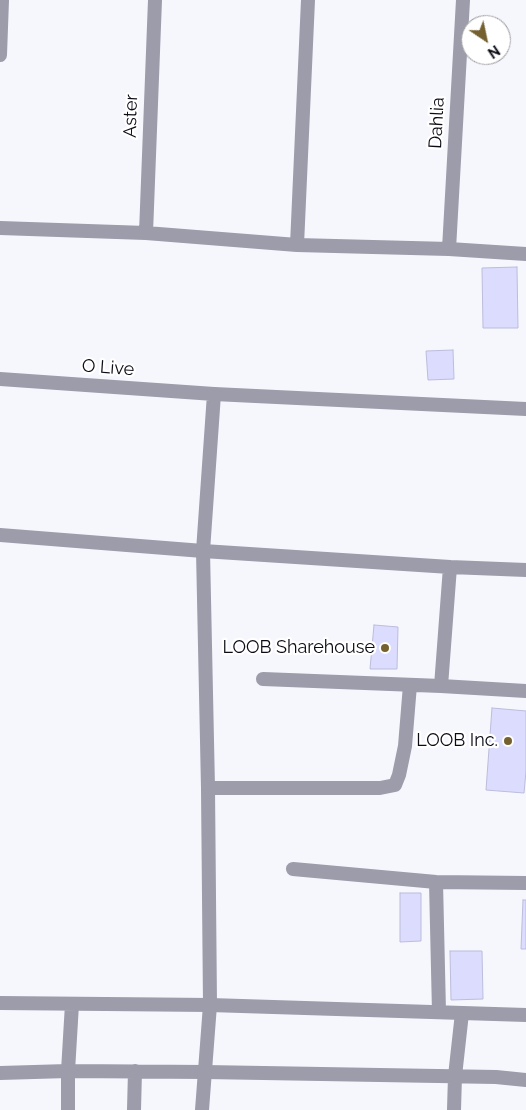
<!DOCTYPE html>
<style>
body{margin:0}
#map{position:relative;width:526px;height:1110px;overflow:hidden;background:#f6f6fd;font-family:Raleway,sans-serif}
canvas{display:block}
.north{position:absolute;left:461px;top:15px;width:50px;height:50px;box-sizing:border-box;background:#fff;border:1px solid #9d9da1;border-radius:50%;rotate:146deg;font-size:14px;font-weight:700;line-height:20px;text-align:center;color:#0b0b15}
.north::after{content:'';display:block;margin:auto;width:18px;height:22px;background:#756130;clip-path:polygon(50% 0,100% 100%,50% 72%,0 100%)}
</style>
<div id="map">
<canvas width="526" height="1110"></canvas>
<div class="north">N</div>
</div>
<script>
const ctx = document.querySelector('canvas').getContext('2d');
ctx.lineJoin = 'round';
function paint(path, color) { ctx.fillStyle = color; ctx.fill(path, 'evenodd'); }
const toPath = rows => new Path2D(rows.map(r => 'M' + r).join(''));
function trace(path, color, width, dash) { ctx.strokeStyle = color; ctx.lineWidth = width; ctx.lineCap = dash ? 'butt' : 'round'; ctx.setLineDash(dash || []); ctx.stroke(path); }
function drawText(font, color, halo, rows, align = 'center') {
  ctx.font = font + ' Raleway,sans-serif'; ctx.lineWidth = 4.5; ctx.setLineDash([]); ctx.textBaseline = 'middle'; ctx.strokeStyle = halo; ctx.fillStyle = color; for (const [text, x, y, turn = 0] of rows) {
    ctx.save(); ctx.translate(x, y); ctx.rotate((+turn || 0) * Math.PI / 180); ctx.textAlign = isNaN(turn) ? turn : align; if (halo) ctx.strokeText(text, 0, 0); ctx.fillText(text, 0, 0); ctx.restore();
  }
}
const building = toPath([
 [517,267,518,328,483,328,482,268,517,267],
 [453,350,454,379,428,380,426,351,453,350],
 [374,625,398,627,397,669,370,669,374,625],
 [492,708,526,711,526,771,524,793,486,790,492,708],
 [400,893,421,893,421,941,400,942,400,893],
 [523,900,526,900,526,949,521,949,523,900],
 [450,951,482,951,483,999,451,1000,450,951]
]);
paint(building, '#dcddfe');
trace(building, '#bcbcdc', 1);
trace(toPath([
 [0,228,146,233,297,245,449,249,526,254],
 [146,233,155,0],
 [297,245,308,0],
 [449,249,463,0],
 [214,394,526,409],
 [0,535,203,551,450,567,526,570],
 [263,679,441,686,450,567],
 [441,686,526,691],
 [208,788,380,788,395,785,399,775,405,746,410,685],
 [293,869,436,882,526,883],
 [436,882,439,1012],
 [0,1003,210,1005,526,1015],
 [0,1073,68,1071,205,1072,496,1077,526,1080],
 [68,1110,68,1071,72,1004],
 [134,1110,135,1071],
 [454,1110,455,1076,462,1013]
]), '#9c9caa', 14);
trace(toPath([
 [0,55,2,0],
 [0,379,214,394,203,551,208,788,210,1005,202,1110]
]), '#9c9caa', 14);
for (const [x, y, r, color] of [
 [385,648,5,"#756130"],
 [508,741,5,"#756130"]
]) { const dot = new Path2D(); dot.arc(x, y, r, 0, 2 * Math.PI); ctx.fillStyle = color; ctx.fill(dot); trace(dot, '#fff', 2); }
drawText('18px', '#0b0b15', '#fff', [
 ["Aster",131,116,-88],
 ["Dahlia",437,123,-87],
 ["O Live",108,368,4]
]);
drawText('18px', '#0b0b15', '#fff', [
 ["LOOB Sharehouse",375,648],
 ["LOOB Inc.",498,741]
], 'right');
</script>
